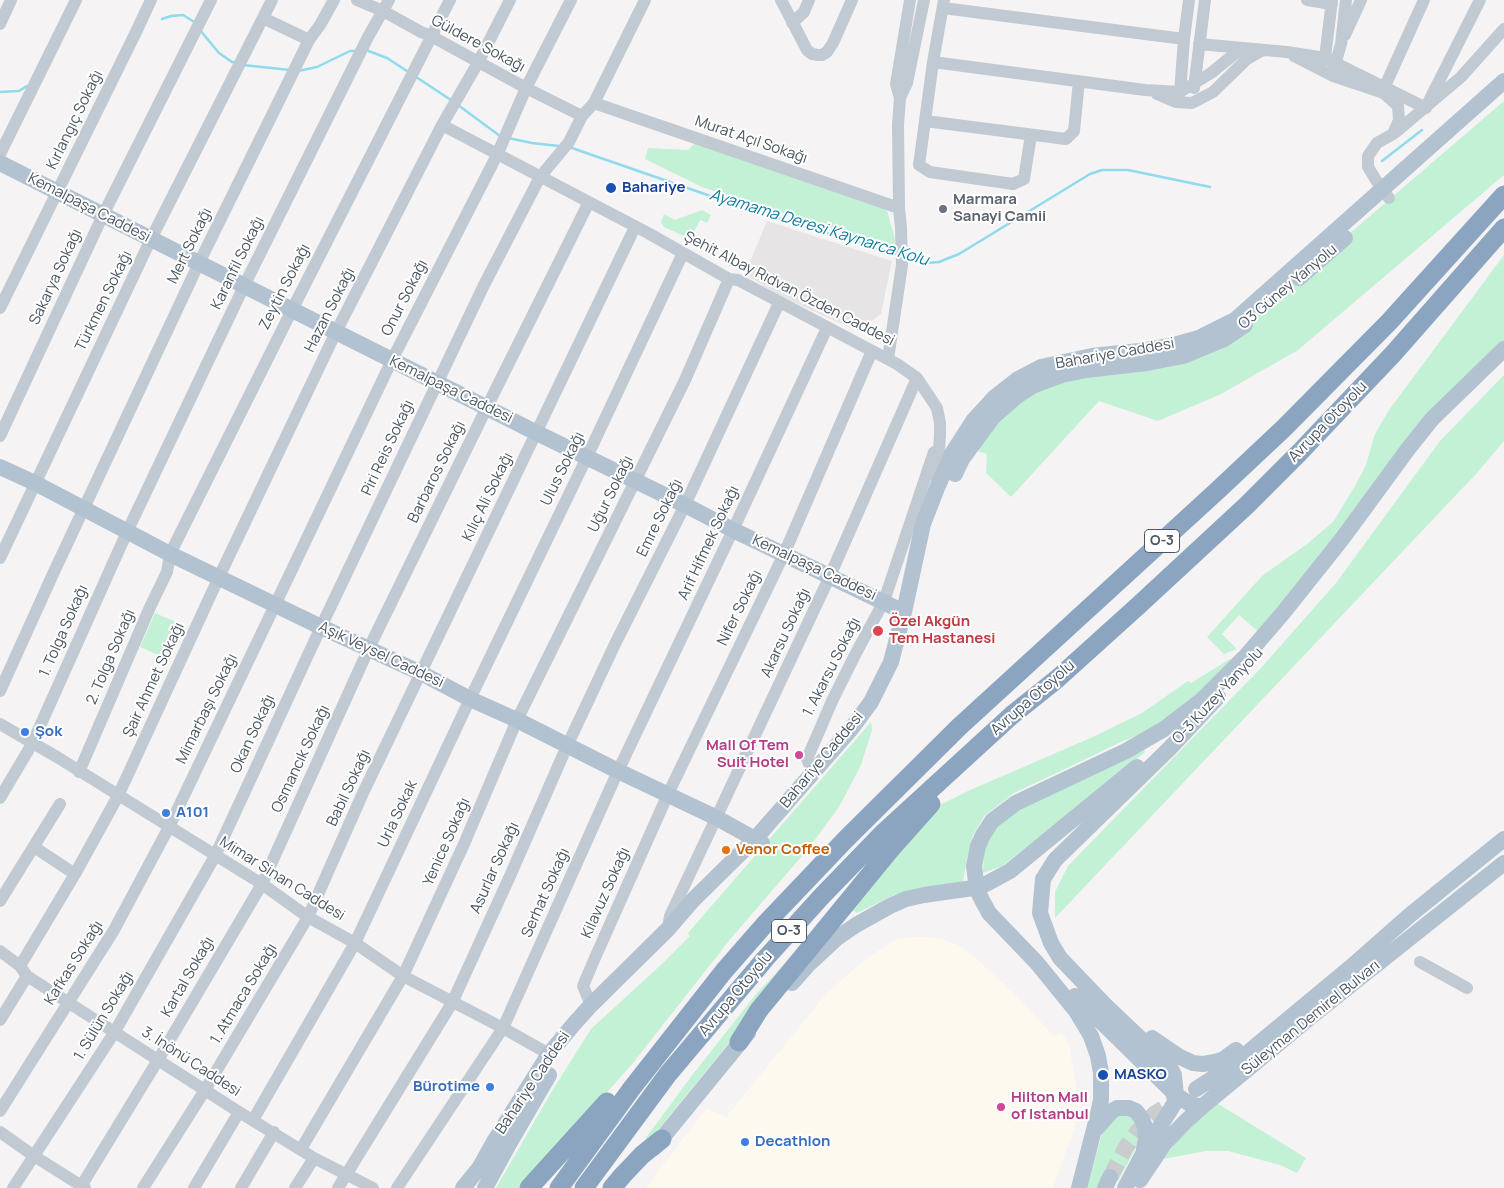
<!DOCTYPE html>
<meta charset="utf-8">
<style>
body{margin:0}
canvas{display:block;background:#f5f3f3}
</style>
<canvas width="1504" height="1188"></canvas>
<script>
const ctx = document.querySelector('canvas').getContext('2d');
ctx.lineJoin = 'round';
function paint(path, color) { ctx.fillStyle = color; ctx.fill(path, 'evenodd'); }
const toPath = rows => new Path2D(rows.map(r => 'M' + r).join(''));
function trace(path, color, width, dash) { ctx.strokeStyle = color; ctx.lineWidth = width; ctx.lineCap = dash ? 'butt' : 'round'; ctx.setLineDash(dash || []); ctx.stroke(path); }
function drawText(font, color, halo, rows, align = 'center') {
  ctx.font = font + ' Manrope,sans-serif'; ctx.lineWidth = 4; ctx.setLineDash([]); ctx.textBaseline = 'middle'; ctx.strokeStyle = halo; ctx.fillStyle = color; for (const [text, x, y, turn = 0] of rows) {
    ctx.save(); ctx.translate(x, y); ctx.rotate((+turn || 0) * Math.PI / 180); ctx.textAlign = isNaN(turn) ? turn : align; if (halo) ctx.strokeText(text, 0, 0); ctx.fillText(text, 0, 0); ctx.restore();
  }
}
paint(toPath([
 [911,937,930,937,945,940,958,945,975,957,1015,995,1054,1036,1062,1032,1069,1045,1079,1101,1079,1115,1053,1188,647,1188,655,1175,707,1108,726,1117,826,994,864,960,895,940]
]), '#fdf9ef');
paint(toPath([
 [767,221,892,261,881,314,858,331,781,297,745,274]
]), '#e6e4e5');
paint(toPath([
 [1504,101,1504,175,1298,350,1221,394,1158,421,1099,401,1011,497,986,473,987,454,968,448,1009,390,1216,348],
 [695,143,886,207,898,250,702,187,645,159,648,148,688,150],
 [702,210,711,215,707,223,700,220,695,230,689,236,684,236,664,227,661,222,664,214,675,220],
 [1504,255,1504,343,1309,572,1260,633,1239,615,1222,634,1237,649,1224,654,1207,637,1262,576,1307,544,1333,522,1355,486,1366,465,1375,434,1389,410],
 [1504,375,1504,441,1476,474,1055,918,1055,892,1068,866,1260,669,1336,583,1440,441],
 [155,613,185,626,170,660,140,647],
 [1230,659,1232,661,1207,686,1178,711,1149,731,1123,741,1067,768,1014,793,984,816,973,835,967,858,963,882,914,890,894,895,857,913,851,909,916,832,942,804,968,791,1095,736,1142,713,1188,681,1191,683],
 [871,722,872,730,861,765,839,807,808,849,732,937,633,1063,522,1188,496,1188,552,1091,591,1029,663,963,690,936,688,933],
 [1144,750,1145,752,1101,789,1002,866,983,873,984,850,999,821,1019,810],
 [863,880,610,1188,609,1188,690,1078,757,993],
 [1215,1102,1306,1158,1297,1173,1280,1165,1228,1151,1206,1151,1163,1159,1184,1133],
 [1120,1115,1130,1116,1135,1121,1140,1132,1137,1146,1118,1181,1105,1175,1097,1188,1087,1188,1102,1134,1113,1118]
]), '#c3f1d5');
trace(toPath([
 [162,19,171,16,183,15,196,23],
 [200,30,219,53,232,62,236,63],
 [366,50,387,58,410,73],
 [243,65,290,70],
 [298,71,317,67,350,51,356,51],
 [416,77,451,100],
 [0,92,19,91,27,86],
 [458,105,500,136],
 [508,138,532,143,559,146],
 [569,147,748,209,897,254],
 [1382,161,1422,130],
 [907,257,926,263,939,262,959,254,1090,174,1102,170,1128,170,1210,187]
]), '#90daee', 2.5);
trace(toPath([
 [1110,1177,1126,1147,1137,1132,1154,1114,1181,1097]
]), '#caccce', 16, [16, 8]);
trace(toPath([
 [357,0,383,11,421,32,431,36,526,88,582,116],
 [781,0,807,50,812,54,818,55,822,55,827,52,833,43,852,0],
 [944,0,933,62,919,165,930,172,1013,184,1024,179,1031,135],
 [1307,0,1332,4],
 [943,8,1184,39],
 [263,18,309,40],
 [792,23,804,12,809,0],
 [0,24,11,0],
 [1345,35,1361,0],
 [1199,44,1287,52,1325,58,1426,108],
 [1294,56,1333,76,1378,91,1385,94,1398,106,1399,120,1393,134,1377,143,1368,156,1368,167,1382,190,1389,198],
 [933,62,1145,90,1180,92,1211,73,1237,52,1262,51],
 [1321,63,1325,58,1332,0],
 [1334,69,1341,44,1346,0],
 [1194,88,1205,0],
 [1379,91,1385,86,1424,0],
 [1157,94,1176,102,1192,103,1213,92,1247,59,1259,52],
 [1178,97,1180,92,1184,39,1189,0],
 [900,98,907,83,924,0],
 [594,103,899,208],
 [1428,103,1480,0],
 [925,121,1066,139,1074,131,1079,81],
 [442,125,648,233,729,279,738,280,897,364,917,378,937,408,940,423,940,435,937,481],
 [1396,132,1461,77,1504,29],
 [0,154,76,0],
 [0,308,136,32,151,0],
 [888,359,902,265,901,228,899,208,898,125,900,98,896,84,910,0],
 [0,436,103,215,211,0],
 [0,558,151,239,272,0],
 [0,691,53,574,199,263,309,40,320,25,334,0],
 [0,724,57,757,262,884,308,917,355,943,403,976,503,1028,549,1054],
 [79,772,150,607,167,572,170,554,292,310,450,0],
 [813,772,807,759,833,699,855,655,884,601,934,452],
 [0,798,32,744,127,532,244,286,368,37,389,0],
 [34,847,75,874],
 [0,901,60,804],
 [668,927,670,916,830,576,917,378],
 [0,951,20,966,27,976,239,1112,314,1158,373,1188],
 [1420,962,1467,988],
 [20,966,75,874,118,796,219,577,336,332,442,125,479,61,510,0],
 [591,1005,583,986,594,960,668,794,784,554,872,351],
 [0,1020,27,976],
 [0,1111,114,930,169,827,392,360,497,155,526,88,571,0],
 [253,1120,355,943,470,699,587,457,683,253],
 [0,1132,34,1156,85,1188],
 [301,1149,403,976,464,844,517,720,685,380,729,279],
 [13,1188,114,1033,215,856,321,627,484,285,540,177,569,142,582,116,594,103,645,0],
 [80,1188,158,1060,262,884,369,648,487,407,589,202],
 [143,1188,205,1090,308,917,363,793,635,227],
 [194,1188,239,1112],
 [241,1188,274,1132],
 [295,1188,314,1158],
 [338,1188,452,1003,510,876,567,746,616,642,685,505,779,303],
 [397,1188,503,1028,618,771,733,530,827,328]
]), '#c1cad2', 12);
trace(toPath([
 [0,163,537,433,685,505,733,530,904,612],
 [1299,278,1345,238],
 [0,467,35,483,170,554,321,627,421,673,470,699,517,720,618,771,717,818,762,843],
 [955,474,962,459,993,417,1017,396,1032,386,1062,375,1086,370,1147,363,1183,356,1224,339,1245,325],
 [792,983,808,965,837,938,856,925,890,906,906,899,924,895,973,888,986,884,1010,871,1137,767],
 [1075,996,1176,1095,1190,1104,1199,1106,1204,1105],
 [1152,1038,1180,1057,1193,1063,1203,1064,1215,1062,1224,1059,1236,1050],
 [1196,1089,1221,1073,1251,1050,1351,967,1410,915,1504,839],
 [1096,1129,1112,1111,1117,1108,1129,1108,1136,1111,1142,1119,1145,1127,1146,1139,1144,1149],
 [654,1148,748,1033],
 [1140,1180,1164,1144,1186,1121,1204,1105,1313,1015,1504,863],
 [463,1188,480,1167,495,1140,549,1054,573,1025,591,1005,668,929,693,900,755,839,851,729,871,702,891,662,904,612,923,524,937,488,953,452,973,421,995,397,1018,379,1041,367,1092,356,1140,351,1170,346,1199,338,1235,320,1504,81],
 [485,1188,509,1144,549,1075],
 [1079,1188,1098,1114,1101,1100,1101,1073,1098,1056,1091,1036,1076,1011,1037,963,989,913,983,902,977,890,974,866,978,846,983,835,992,821,1016,803,1126,751,1164,729,1203,699,1246,656,1283,613,1342,539,1408,449,1432,419,1504,349],
 [1105,1188,1110,1177],
 [1125,1188,1144,1152,1174,1104,1176,1095,1174,1075,1170,1067,1161,1058,1105,1005,1060,958,1051,943,1040,913,1043,879,1055,860,1170,748,1218,697]
]), '#b3c2d1', 16);
trace(toPath([
 [739,1042,759,1010,890,850,931,804],
 [529,1188,607,1102],
 [559,1188,632,1088,724,971,766,923,846,839,959,727,1217,491,1284,428,1389,322,1504,195],
 [584,1188,668,1074,765,959,821,897,882,834,1012,715,1057,679,1139,605,1247,505,1299,453,1393,354,1504,228],
 [612,1188,623,1175,642,1155,662,1139]
]), '#8ba5c1', 19);
for (const [x, y, r, color] of [
 [611,188,6,"#1a4fb4"],
 [943,209,5,"#6b7280"],
 [878,631,6,"#e0444e"],
 [25,732,5,"#3f7fe0"],
 [799,755,5,"#d1479c"],
 [166,813,5,"#3f7fe0"],
 [726,850,5,"#e8710a"],
 [1103,1075,6,"#1a4fb4"],
 [490,1087,5,"#3f7fe0"],
 [1001,1107,5,"#d1479c"],
 [745,1142,5,"#3f7fe0"]
]) { const dot = new Path2D(); dot.arc(x, y, r, 0, 2 * Math.PI); ctx.fillStyle = color; ctx.fill(dot); trace(dot, '#fff', 2); }
for (const [x, y, w] of [
 [1162,541,35],
 [789,931,35]
]) { const box = new Path2D(); box.roundRect(x - w / 2, y - 11.5, w, 23, 4); ctx.fillStyle = '#fff'; ctx.fill(box); trace(box, '#4a5661', 1); }
drawText('bold 14px', '#4a5661', null, [
 ["O-3",1162,541],
 ["O-3",789,931]
]);
drawText('15px', '#4a5661', '#fff', [
 ["Güldere Sokağı",478,44,28],
 ["Kırlangıç Sokağı",75,120,-64],
 ["Murat Açıl Sokağı",751,140,19],
 ["Kemalpaşa Caddesi",89,208,27],
 ["Mert Sokağı",190,246,-64],
 ["Karanfil Sokağı",238,263,-64],
 ["Sakarya Sokağı",56,277,-65],
 ["Zeytin Sokağı",285,287,-63],
 ["O3 Güney Yanyolu",1288,287,-40],
 ["Şehit Albay Rıdvan Özden Caddesi",789,289,27],
 ["Onur Sokağı",405,298,-63],
 ["Türkmen Sokağı",104,301,-64],
 ["Hazan Sokağı",330,310,-63],
 ["Bahariye Caddesi",1115,354,-10],
 ["Kemalpaşa Caddesi",451,390,26],
 ["Avrupa Otoyolu",1328,422,-46],
 ["Piri Reis Sokağı",388,448,-65],
 ["Ulus Sokağı",563,469,-64],
 ["Barbaros Sokağı",437,472,-64],
 ["Uğur Sokağı",611,494,-64],
 ["Kılıç Ali Sokağı",488,497,-64],
 ["Emre Sokağı",660,518,-64],
 ["Arif Hifmek Sokağı",709,543,-65],
 ["Kemalpaşa Caddesi",814,568,25],
 ["Nifer Sokağı",740,608,-64],
 ["1. Tolga Sokağı",64,631,-66],
 ["Akarsu Sokağı",786,633,-65],
 ["Aşık Veysel Caddesi",381,655,25],
 ["2. Tolga Sokağı",111,657,-67],
 ["1. Akarsu Sokağı",832,667,-63],
 ["Şair Ahmet Sokağı",154,680,-65],
 ["O-3 Kuzey Yanyolu",1218,696,-47],
 ["Avrupa Otoyolu",1033,698,-41],
 ["Mimarbaşı Sokağı",207,709,-64],
 ["Okan Sokağı",253,734,-65],
 ["Osmancık Sokağı",301,759,-65],
 ["Bahariye Caddesi",822,760,-50],
 ["Babil Sokağı",349,788,-65],
 ["Urla Sokak",398,814,-65],
 ["Yenice Sokağı",447,842,-66],
 ["Asurlar Sokağı",495,868,-66],
 ["Mimar Sinan Caddesi",282,879,32],
 ["Serhat Sokağı",546,893,-66],
 ["Kilavuz Sokağı",606,893,-66],
 ["Kafkas Sokağı",74,963,-58],
 ["Kartal Sokağı",188,977,-60],
 ["1. Atmaca Sokağı",244,994,-59],
 ["Avrupa Otoyolu",736,994,-50],
 ["1. Sülün Sokağı",104,1016,-59],
 ["Süleyman Demirel Bulvarı",1311,1018,-39],
 ["3. İnönü Caddesi",191,1062,33],
 ["Bahariye Caddesi",533,1083,-56]
]);
drawText('bold 15px', '#164399', '#fff', [
 ["Bahariye",622,188],
 ["MASKO",1114,1075]
], 'left');
drawText('bold 15px', '#5b616d', '#fff', [
 ["Marmara",953,200],
 ["Sanayi Camii",953,217]
], 'left');
drawText('bold 15px', '#be3a42', '#fff', [
 ["Özel Akgün",889,622],
 ["Tem Hastanesi",889,639]
], 'left');
drawText('bold 15px', '#366cbe', '#fff', [
 ["Şok",35,732],
 ["A101",176,813],
 ["Bürotime",480,1087,"right"],
 ["Decathlon",755,1142]
], 'left');
drawText('bold 15px', '#b23c85', '#fff', [
 ["Mall Of Tem",789,746],
 ["Suit Hotel",789,763],
 ["Hilton Mall",1011,1098,"left"],
 ["of Istanbul",1011,1115,"left"]
], 'right');
drawText('bold 15px', '#c56008', '#fff', [
 ["Venor Coffee",736,850]
], 'left');
drawText('italic 16px', '#0c7c9b', '#fff', [
 ["Ayamama Deresi Kaynarca Kolu",819,228,17]
]);
</script>
